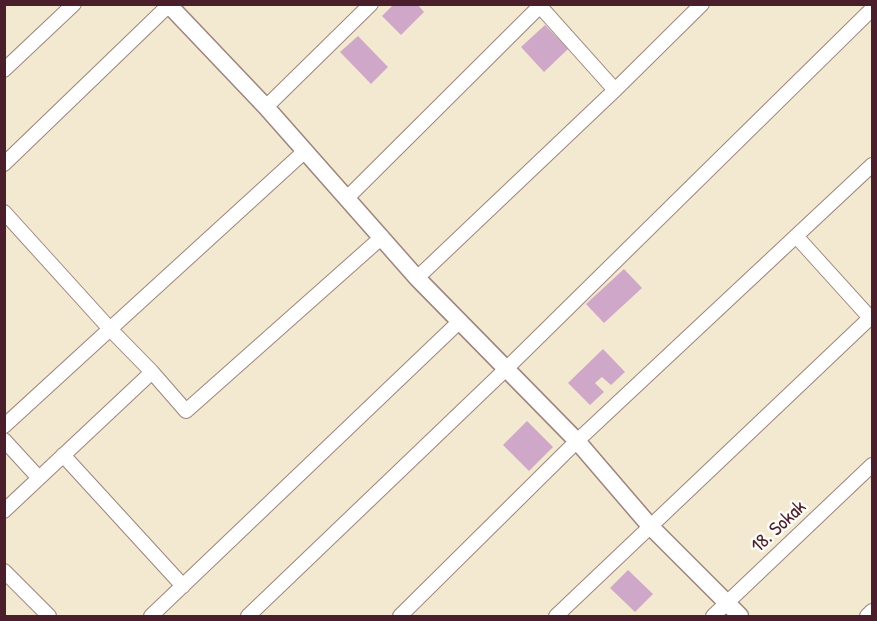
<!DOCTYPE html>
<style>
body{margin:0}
#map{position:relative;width:877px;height:621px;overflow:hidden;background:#f2e9d0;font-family:"Patrick Hand",sans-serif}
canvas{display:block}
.frame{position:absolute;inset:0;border:6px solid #4a1f2b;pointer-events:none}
</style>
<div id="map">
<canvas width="877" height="621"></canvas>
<div class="frame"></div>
</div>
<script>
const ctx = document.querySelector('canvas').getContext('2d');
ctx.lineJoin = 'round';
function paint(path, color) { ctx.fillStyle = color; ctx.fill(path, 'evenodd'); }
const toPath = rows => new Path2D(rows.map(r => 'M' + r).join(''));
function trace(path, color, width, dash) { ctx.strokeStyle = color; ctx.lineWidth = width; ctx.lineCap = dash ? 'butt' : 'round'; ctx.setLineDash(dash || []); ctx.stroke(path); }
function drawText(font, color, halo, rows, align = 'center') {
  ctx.font = font + ' "Patrick Hand",sans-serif'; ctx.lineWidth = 5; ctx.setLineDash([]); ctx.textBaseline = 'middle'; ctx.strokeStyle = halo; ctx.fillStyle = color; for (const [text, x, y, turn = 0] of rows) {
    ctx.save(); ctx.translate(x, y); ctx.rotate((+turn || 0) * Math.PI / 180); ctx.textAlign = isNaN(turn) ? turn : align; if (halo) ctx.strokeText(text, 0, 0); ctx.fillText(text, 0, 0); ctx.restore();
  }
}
paint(toPath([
 [394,4,417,4,424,12,401,35,382,16],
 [545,25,568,49,544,72,521,47],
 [358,36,388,67,371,84,340,52],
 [624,269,642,288,604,323,586,304],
 [603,349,625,372,611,385,602,377,595,383,604,392,590,405,568,383],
 [527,421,553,447,529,471,503,445],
 [628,570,653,594,635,612,610,588]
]), '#cfa7c8');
const minor = toPath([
 [538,4,615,90],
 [4,70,74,4],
 [266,107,371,4],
 [4,164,170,4],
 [348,197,540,6],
 [4,212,110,329,4,426],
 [796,236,872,320],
 [417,278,615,90,702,4],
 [152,372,186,411,382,237],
 [4,440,38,477],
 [63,455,183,586],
 [4,511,152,372,110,329,305,151],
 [4,571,49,616],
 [151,616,460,321],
 [248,616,506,369,872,9],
 [400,616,577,441,872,165],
 [556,616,872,316],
 [713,616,872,465],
 [867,616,872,611]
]);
const tertiary = toPath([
 [168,4,266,107,417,278,577,441,650,526,740,616]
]);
trace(minor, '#9e847e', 16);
trace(tertiary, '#9e847e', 19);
trace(minor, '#fff', 14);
trace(tertiary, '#fff', 16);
drawText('20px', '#4a1f2b', '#fdfcf7', [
 ["18. Sokak",779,527,-43]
]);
</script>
